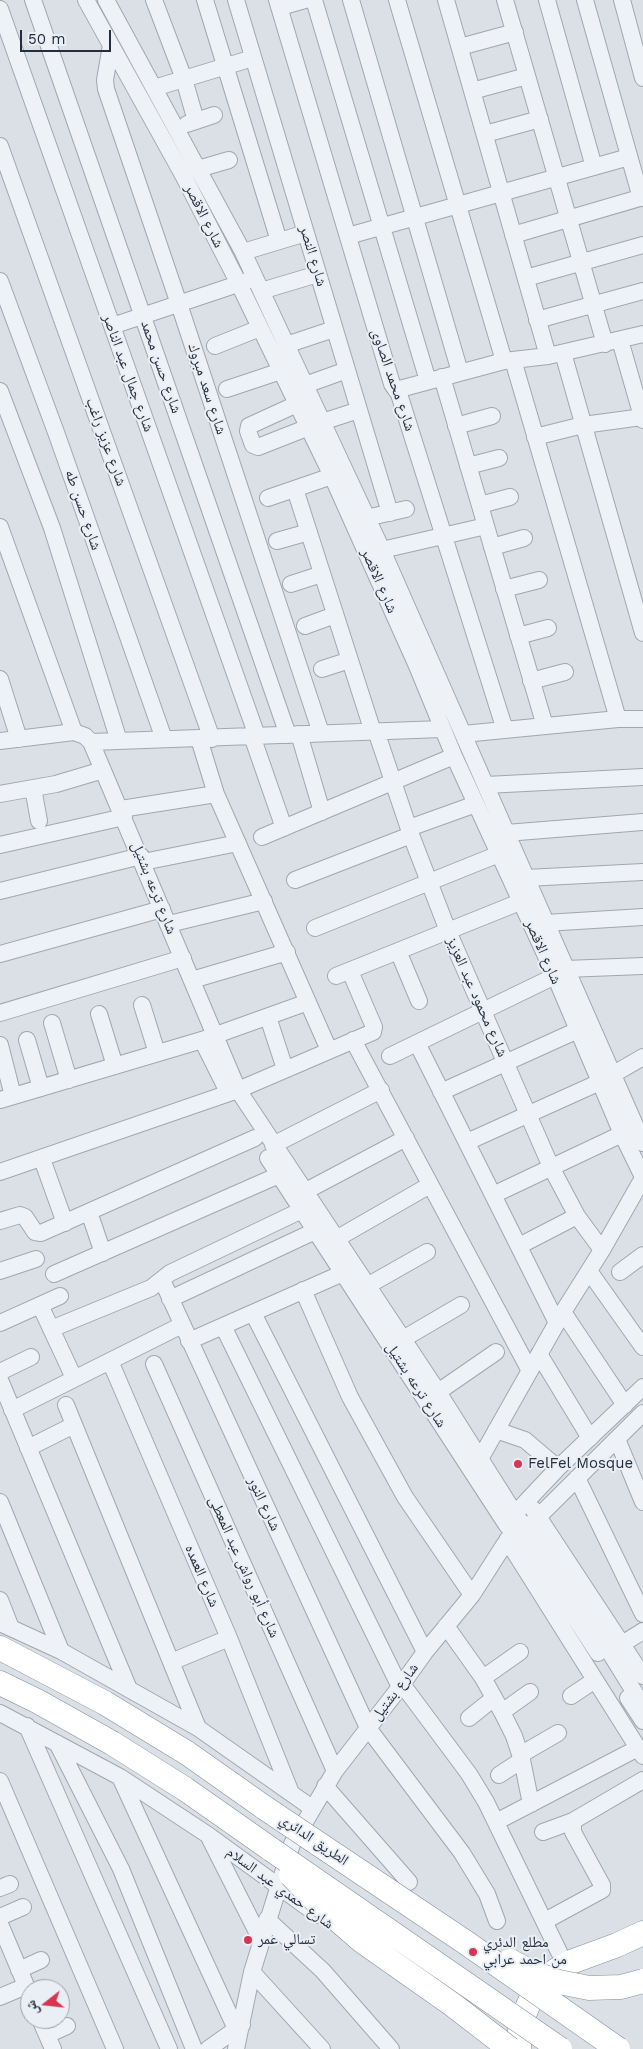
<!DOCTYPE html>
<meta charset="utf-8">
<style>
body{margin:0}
#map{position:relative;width:643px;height:2049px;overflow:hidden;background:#dbe0e7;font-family:"Work Sans","Noto Naskh Arabic",sans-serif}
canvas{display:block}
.north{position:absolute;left:20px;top:1979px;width:50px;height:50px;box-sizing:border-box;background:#eaeff5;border:1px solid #9ba2ac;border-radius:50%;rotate:254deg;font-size:14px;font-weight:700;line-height:20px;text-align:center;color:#242e3e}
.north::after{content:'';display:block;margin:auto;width:18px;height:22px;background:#d63652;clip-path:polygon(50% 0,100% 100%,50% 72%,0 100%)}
.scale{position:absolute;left:20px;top:30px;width:91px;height:22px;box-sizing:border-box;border:2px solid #242e3e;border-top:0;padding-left:6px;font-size:15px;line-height:18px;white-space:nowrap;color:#242e3e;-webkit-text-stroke:4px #eaeff5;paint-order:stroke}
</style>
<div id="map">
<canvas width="643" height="2049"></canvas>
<div class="north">ش</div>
<div class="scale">50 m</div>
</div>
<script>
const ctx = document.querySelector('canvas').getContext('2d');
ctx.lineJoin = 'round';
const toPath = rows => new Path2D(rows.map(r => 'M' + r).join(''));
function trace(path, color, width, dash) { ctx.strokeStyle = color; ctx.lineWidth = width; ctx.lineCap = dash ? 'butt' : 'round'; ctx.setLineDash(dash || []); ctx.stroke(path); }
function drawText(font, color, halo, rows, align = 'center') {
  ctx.font = font + ' "Work Sans","Noto Naskh Arabic",sans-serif'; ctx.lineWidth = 4; ctx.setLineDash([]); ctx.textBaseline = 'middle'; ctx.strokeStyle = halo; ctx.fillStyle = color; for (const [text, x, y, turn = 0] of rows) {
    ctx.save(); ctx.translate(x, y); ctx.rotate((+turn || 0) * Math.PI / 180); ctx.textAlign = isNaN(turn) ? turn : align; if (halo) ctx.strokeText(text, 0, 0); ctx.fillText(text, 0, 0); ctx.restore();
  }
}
const minor = toPath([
 [33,0,288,735],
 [86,0,183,175,239,284,332,476,417,666,454,756,555,976,622,1134,643,1177],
 [106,0,243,252,382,550,643,1143],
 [154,0,184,79,196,121],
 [205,0,279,241],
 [236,0,390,513],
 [277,0,392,384,399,394,505,730],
 [314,0,428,381],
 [351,0,460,372],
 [397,0,504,361],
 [446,0,548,356],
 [505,0,605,344],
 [547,0,594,167],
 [585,0,641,198],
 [622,0,643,78],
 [280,7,305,0],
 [0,9,257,736],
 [111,45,105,80,106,89,179,304,321,733],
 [460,47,515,32],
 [154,88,253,58],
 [472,91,527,76],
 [187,124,214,115],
 [485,134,540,119],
 [0,146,212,739],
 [198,169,229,160],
 [513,235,643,197],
 [348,236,629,157],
 [243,252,306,233],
 [526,278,643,245],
 [0,281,57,435,164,739],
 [261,291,318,274],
 [537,320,643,291],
 [112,326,247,281],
 [620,340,643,420],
 [286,345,334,329],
 [215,346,260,328],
 [563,353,643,633],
 [513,360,618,719],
 [442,377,545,726],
 [305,385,347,370],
 [227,389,281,371],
 [396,390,504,361,548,356,643,334],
 [0,391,52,528,119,741],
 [297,404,249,426,248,431,253,445,258,447,309,427],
 [322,422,359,410],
 [456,426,492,416],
 [535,437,583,425,643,417],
 [468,466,499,458],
 [295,489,373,732],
 [268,498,332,476],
 [480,505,510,497],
 [366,518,406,509],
 [0,527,74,732],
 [277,541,309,532],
 [492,547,524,538],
 [382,550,486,526],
 [291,584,322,574],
 [504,589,539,580],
 [305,626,335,615],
 [518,636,548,628],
 [322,669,350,660],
 [0,679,19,739],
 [531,681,565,672],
 [376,731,411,835,448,931,551,1167,577,1216,602,1250],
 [299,734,322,812],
 [463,734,618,719,643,719],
 [252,736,284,828],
 [199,739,216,794,329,1050],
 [0,741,74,732,85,736,91,742,238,1090,438,1392,515,1514,565,1580,643,1706],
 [91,742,442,729],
 [486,785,643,777],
 [33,788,39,821],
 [0,794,56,784,103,770],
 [121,809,216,794],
 [409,828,476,804],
 [506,833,643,822],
 [262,837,454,756],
 [0,845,124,817],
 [143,862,238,843],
 [526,878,643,872],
 [295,880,411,835],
 [0,891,141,856],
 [545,923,643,917],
 [169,924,264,901],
 [315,928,499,854],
 [398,951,419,1001],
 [0,954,162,909],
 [565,969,643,966],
 [336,976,520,902],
 [192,980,287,952],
 [142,1005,157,1053],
 [0,1013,183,958],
 [99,1014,115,1066],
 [268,1017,285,1069],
 [52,1023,69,1080],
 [27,1040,41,1088],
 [202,1040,228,1092],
 [353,1040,530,1371],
 [417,1043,557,1323],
 [0,1045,13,1096],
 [390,1056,555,976],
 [441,1092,578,1030],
 [0,1100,202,1040,308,1002],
 [467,1142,600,1082,643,1057],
 [273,1145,381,1090],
 [268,1158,506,1524,549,1578,598,1653],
 [42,1159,65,1223],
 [0,1172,238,1090,373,1032,374,1027,350,971],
 [304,1192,406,1138],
 [493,1195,622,1134],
 [89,1212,103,1253],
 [0,1221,20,1215,25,1217,35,1232,41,1233,255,1138],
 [336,1239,430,1185],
 [519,1246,577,1216],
 [0,1271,36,1259],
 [589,1271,643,1347],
 [620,1272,643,1255],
 [54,1274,279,1175],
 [162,1280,368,1728,462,1853,487,1894,497,1921],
 [367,1286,427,1252],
 [303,1290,350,1397,405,1497,472,1595],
 [170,1299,315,1231],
 [40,1305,74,1378],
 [563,1312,625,1405],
 [253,1313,425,1652],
 [0,1323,60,1296],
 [223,1326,400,1687],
 [51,1329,151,1288,170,1273,302,1210],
 [403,1339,461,1305],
 [189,1341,343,1273],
 [539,1354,590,1438],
 [110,1361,229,1638,291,1793],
 [154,1364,335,1771],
 [0,1372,31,1357],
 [0,1380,129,1689],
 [438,1392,496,1352],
 [66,1405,198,1728],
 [12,1410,182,1325],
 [496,1430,525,1440,558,1468],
 [617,1439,643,1502],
 [28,1448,74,1425],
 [480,1459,563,1312,602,1250,643,1178],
 [577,1478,643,1614],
 [0,1502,61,1651],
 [533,1509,643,1676],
 [508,1521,558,1468,643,1387],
 [507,1540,643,1756],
 [0,1600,11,1628],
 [0,1623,61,1651,198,1728,312,1808],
 [446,1626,483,1678,502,1712,514,1736,522,1760,531,1804],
 [622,1644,643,1631],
 [171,1662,229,1638],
 [483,1678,520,1652],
 [402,1684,469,1774,486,1802,559,1952],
 [571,1696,595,1680],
 [628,1698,643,1721],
 [502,1712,530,1692],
 [0,1713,120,1777,208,1835,318,1915],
 [469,1718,494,1698],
 [27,1726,169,2049],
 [57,1743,121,1869,194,2049],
 [520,1755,558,1733],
 [499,1775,522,1760],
 [120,1777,236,2029],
 [0,1781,115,2049],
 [325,1786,409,1882],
 [496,1822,638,1748],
 [543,1832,573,1821],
 [210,1839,261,1940],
 [0,1888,10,1884],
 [0,1917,23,1907],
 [267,1919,323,1971,391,2049],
 [545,1921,602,1890,602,1885,573,1832,573,1821,643,1780],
 [0,1924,30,1995],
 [19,1970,41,1960],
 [252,1972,322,2049],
 [0,1997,26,1986],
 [40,2019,53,2049],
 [47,2035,67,2026],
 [208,2049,242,2025],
 [236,2049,252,1972,292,1844,335,1771,400,1687,425,1652,472,1595,504,1545,526,1529,643,1413]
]);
const highway = toPath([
 [0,1648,105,1703,187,1753,265,1808],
 [0,1683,37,1701,112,1743,185,1789,272,1850],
 [519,2049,519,2035,523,2017,531,1999,542,1984,555,1971,571,1962,617,1945,643,1933]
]);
trace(minor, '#a0a7b1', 18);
trace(highway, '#828e9e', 25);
trace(minor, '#eef1f5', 16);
trace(highway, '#fff', 24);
const highwayBridge = toPath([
 [265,1808,465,1942,618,2049],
 [272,1850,560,2049],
 [291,1875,317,1902,362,1941,453,2005,510,2049],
 [510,1961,531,1972,559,1982,589,1988,621,1987,643,1981]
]);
trace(highwayBridge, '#828e9e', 25, []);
trace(highwayBridge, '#fff', 24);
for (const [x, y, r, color] of [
 [518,1464,5,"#d63652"],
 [248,1940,5,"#d63652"],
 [473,1952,5,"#d63652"]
]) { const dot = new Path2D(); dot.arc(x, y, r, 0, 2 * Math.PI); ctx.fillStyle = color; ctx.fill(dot); trace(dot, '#eaeff5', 2); }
drawText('15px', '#242e3e', '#eaeff5', [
 ["شارع الاقصر",204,216,63],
 ["شارع النصر",313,256,73],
 ["شارع حسن محمد",161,367,71],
 ["شارع جمال عبد الناصر",128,373,70],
 ["شارع محمد الصاوى",393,380,71],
 ["شارع سعد مبروك",207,389,72],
 ["شارع عزيز راغب",106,442,70],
 ["شارع حسن طه",83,510,71],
 ["شارع الاقصر",379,581,66],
 ["شارع ترعه بشتيل",154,888,68],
 ["شارع الاقصر",543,952,66],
 ["شارع محمود عبد العزيز",477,997,66],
 ["شارع ترعه بشتيل",416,1385,57],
 ["شارع النور",264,1504,65],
 ["شارع أبو رواش عبد المعطى",244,1567,66],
 ["شارع العمده",202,1576,67],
 ["شارع بشتيل",395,1692,-53],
 ["الطريق الدائري",314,1840,34],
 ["شارع حمدي عبد السلام",280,1888,36]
]);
drawText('15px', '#242e3e', '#eaeff5', [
 ["FelFel Mosque",528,1464],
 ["تسالي عمر",258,1940],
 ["مطلع الدئري",483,1943],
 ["من احمد عرابي",483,1960]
], 'left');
</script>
